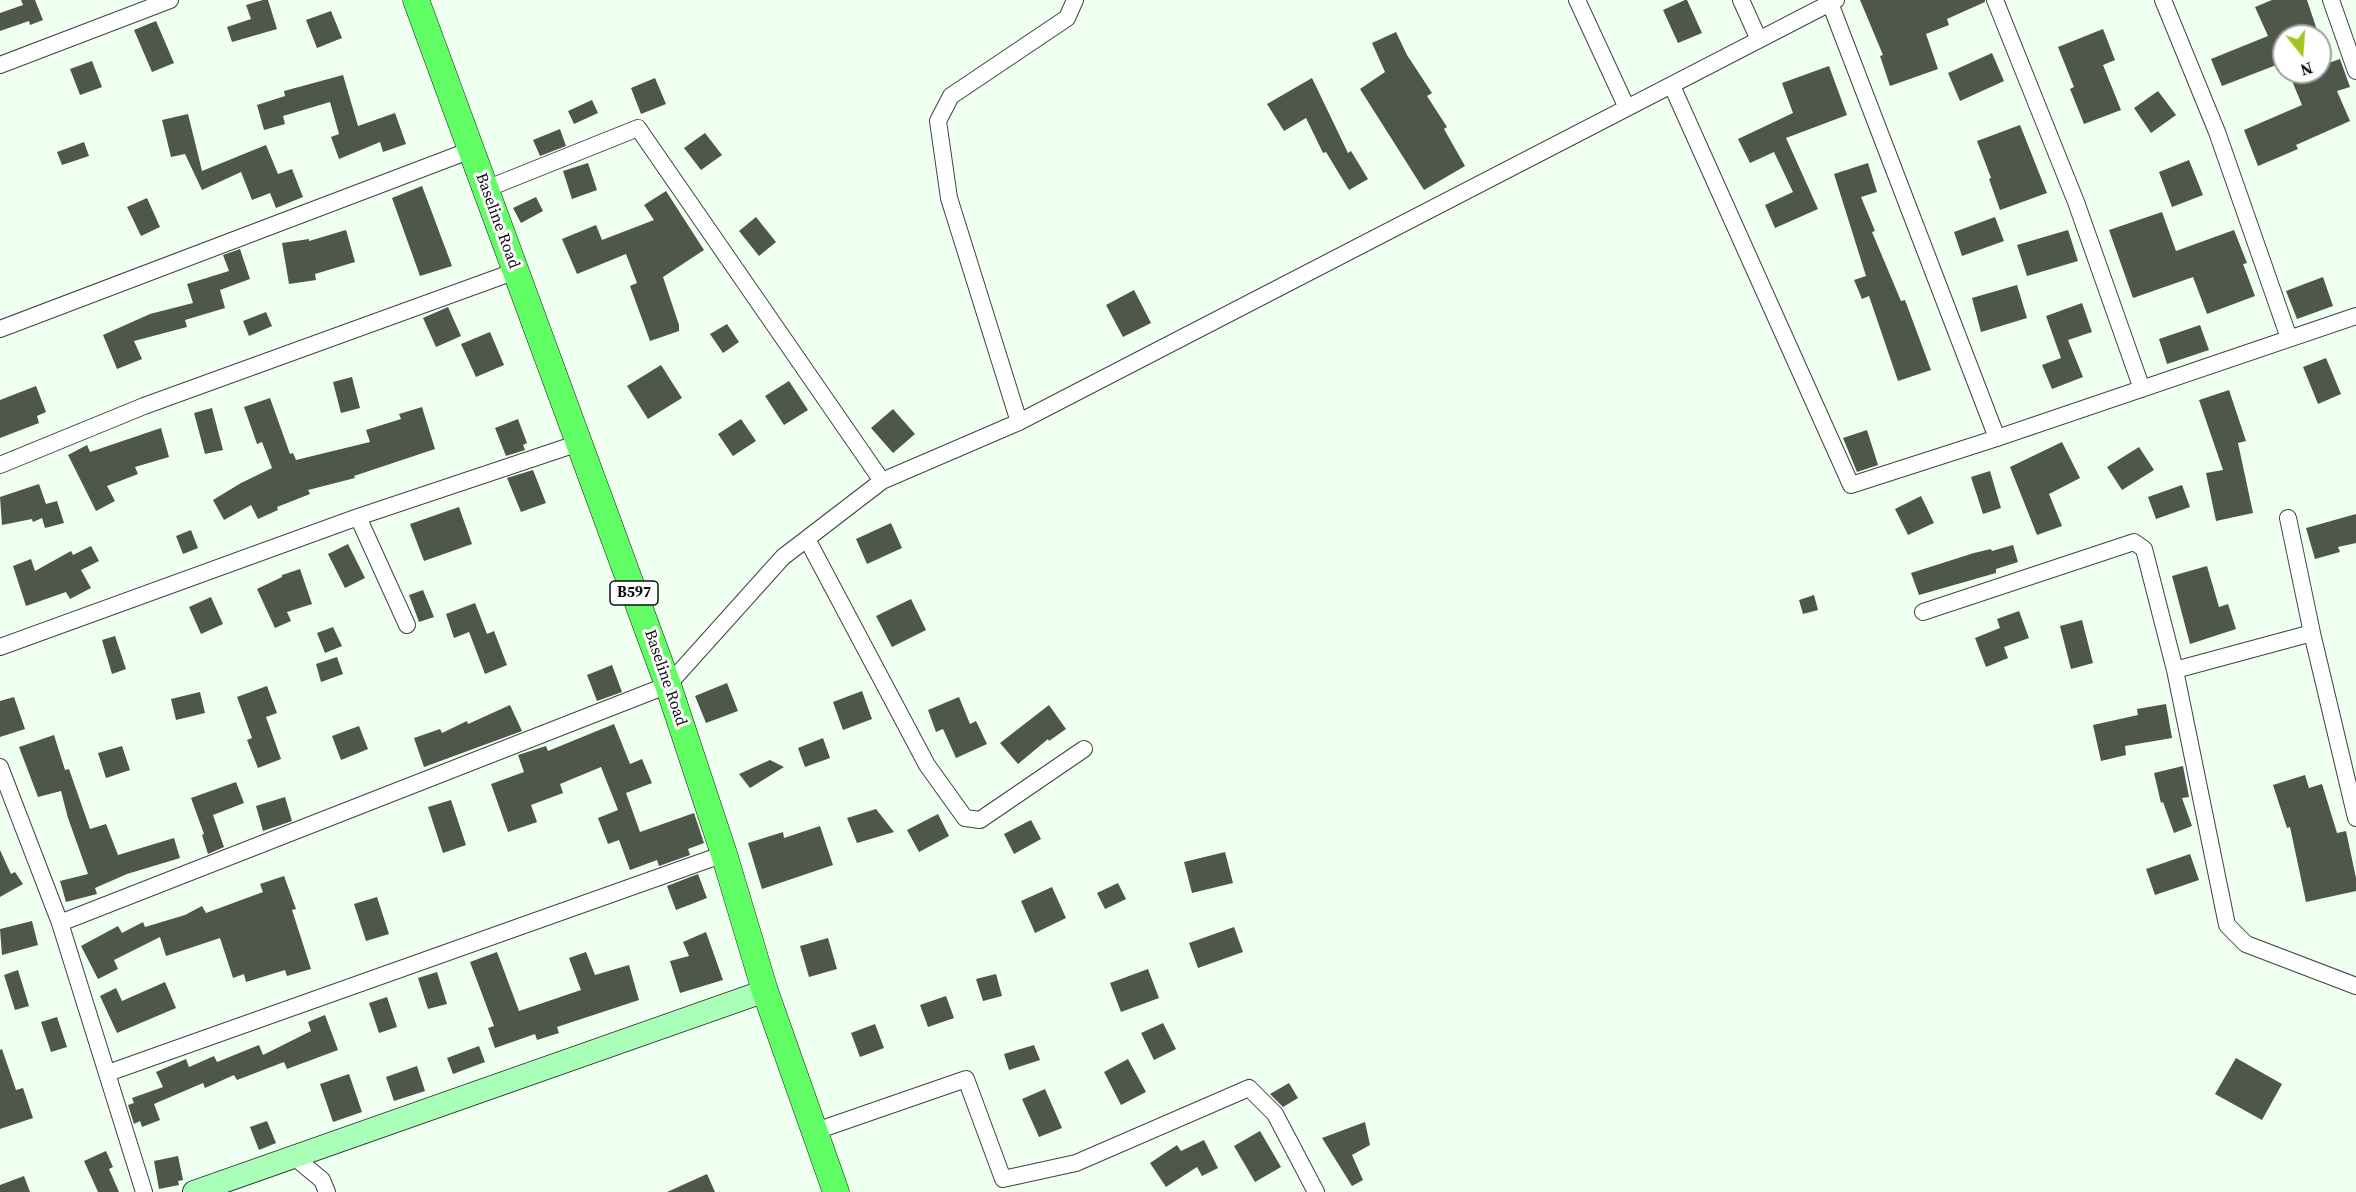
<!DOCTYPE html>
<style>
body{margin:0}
#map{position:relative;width:2356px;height:1192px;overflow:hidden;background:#effff0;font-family:"Source Serif 4",serif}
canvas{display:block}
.north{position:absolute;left:2272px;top:24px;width:60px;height:60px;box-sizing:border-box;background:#fff;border:2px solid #9f9f9f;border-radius:50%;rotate:163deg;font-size:16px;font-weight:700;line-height:24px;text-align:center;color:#0e0e0e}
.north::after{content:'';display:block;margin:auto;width:21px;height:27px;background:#9fc51f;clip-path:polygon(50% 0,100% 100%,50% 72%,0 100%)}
</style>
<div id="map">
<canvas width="2356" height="1192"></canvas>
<div class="north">N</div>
</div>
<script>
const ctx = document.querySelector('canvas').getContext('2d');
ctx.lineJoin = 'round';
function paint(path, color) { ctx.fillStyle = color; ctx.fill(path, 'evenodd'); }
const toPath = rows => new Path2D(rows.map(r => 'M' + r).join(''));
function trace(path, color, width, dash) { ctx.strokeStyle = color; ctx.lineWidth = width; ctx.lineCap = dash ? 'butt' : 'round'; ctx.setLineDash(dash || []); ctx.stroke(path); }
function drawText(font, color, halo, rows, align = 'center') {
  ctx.font = font + ' "Source Serif 4",serif'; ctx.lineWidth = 6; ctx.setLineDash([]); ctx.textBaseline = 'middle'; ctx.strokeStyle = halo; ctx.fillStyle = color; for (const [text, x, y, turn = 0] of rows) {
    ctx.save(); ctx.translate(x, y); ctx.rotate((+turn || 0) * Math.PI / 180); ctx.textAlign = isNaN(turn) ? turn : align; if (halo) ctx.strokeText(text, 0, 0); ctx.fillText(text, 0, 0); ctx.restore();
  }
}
paint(toPath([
 [21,0,35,0,43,20,30,25,29,21,0,31,0,13,23,5],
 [263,0,268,0,277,29,232,42,227,27,251,19,246,5],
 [1685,0,1687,0,1702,33,1678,43,1663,10],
 [1860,0,1985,0,1985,2,1947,19,1949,25,1926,34,1938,69,1890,86,1880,56,1883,55],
 [2272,0,2307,0,2319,36,2284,36,2284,62,2222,86,2211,59,2268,36,2255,7],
 [331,11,342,38,317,48,306,20],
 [156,21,174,63,152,72,134,30],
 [2103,29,2115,60,2103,65,2121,110,2084,124,2070,89,2074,87,2058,47],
 [1396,32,1407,55,1432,93,1427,96,1447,127,1444,129,1465,166,1424,190,1360,89,1385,72,1372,43],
 [1992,53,2004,81,1960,101,1948,73],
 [2340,59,2350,87,2337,91,2350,121,2296,145,2298,149,2258,166,2244,130,2302,105,2290,76,2302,72,2320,72,2320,66],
 [92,61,102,87,80,95,70,69],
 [1829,66,1847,115,1786,138,1818,209,1775,228,1765,205,1793,192,1774,152,1750,163,1738,139,1793,113,1782,83],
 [343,75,358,126,395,113,406,144,383,152,380,142,339,159,331,137,339,134,330,102,283,116,285,124,264,130,257,105,285,96,284,91],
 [655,78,666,104,641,114,631,88],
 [1312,78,1348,153,1351,151,1368,179,1349,190,1326,152,1323,153,1306,118,1284,131,1267,104],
 [2158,91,2176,115,2151,133,2134,108],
 [592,100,598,113,574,124,568,111],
 [188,114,202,171,266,145,278,174,292,169,303,197,276,208,270,193,252,200,241,172,202,190,185,154,171,157,162,120],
 [2020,125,2047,193,2000,210,1989,179,1991,178,1977,141],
 [560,129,566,146,540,156,533,140],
 [705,133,722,155,701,170,684,148],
 [84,142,89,156,62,165,57,152],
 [2189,160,2203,195,2172,207,2159,172],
 [588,163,597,190,572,199,563,171],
 [1868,163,1877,192,1861,197,1875,231,1872,232,1901,301,1905,300,1931,370,1898,381,1869,296,1862,299,1854,280,1866,276,1834,174],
 [422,186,452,266,420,276,392,198],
 [666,191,704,250,663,277,679,325,679,331,650,341,630,286,637,283,626,254,577,274,562,239,596,225,602,240,654,220,644,205],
 [536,197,543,211,521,223,513,208],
 [147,198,160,227,141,236,127,207],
 [2162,212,2176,251,2234,230,2247,263,2243,264,2255,296,2207,314,2193,277,2133,298,2109,230],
 [756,217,776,242,759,256,739,231],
 [1995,217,2004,241,1962,256,1954,232],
 [346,230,355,262,315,274,316,280,289,284,282,243,309,239,309,241],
 [2068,230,2078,261,2027,276,2017,245],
 [240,249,250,279,220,290,225,308,185,320,187,327,134,341,142,359,117,369,103,335,150,314,193,303,187,284,229,271,223,255],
 [2323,277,2333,306,2297,319,2286,291],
 [2017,285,2027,318,1981,332,1972,298],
 [1134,290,1151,323,1123,337,1106,305],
 [2082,303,2092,332,2068,340,2083,377,2052,389,2042,365,2061,358,2046,316],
 [448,307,461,336,436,347,423,318],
 [266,312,272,326,249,336,243,321],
 [727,324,739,342,723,353,710,334],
 [2200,325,2209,350,2167,364,2159,339],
 [490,332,504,365,476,377,461,344],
 [2326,358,2341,394,2318,404,2303,367],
 [661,365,682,398,648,419,627,386],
 [352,377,360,408,341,413,333,382],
 [789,381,808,410,784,425,765,396],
 [36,386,46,412,37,416,39,423,0,438,0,400],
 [2229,390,2246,441,2238,443,2253,513,2216,521,2206,473,2223,470,2199,400],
 [270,398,290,454,293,453,296,460,370,442,366,430,401,419,399,414,422,407,435,449,354,476,355,478,308,490,310,494,277,507,278,510,258,519,251,505,224,520,213,500,241,483,272,468,262,442,257,444,244,407],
 [212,408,223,450,205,454,194,413],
 [893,409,915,434,893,453,871,428],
 [518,419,527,443,523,445,525,450,506,456,495,428],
 [741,419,756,441,733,456,718,434],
 [161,428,169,457,135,467,138,474,107,486,115,501,96,511,68,455,87,445,90,452],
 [1867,430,1878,465,1857,472,1843,438],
 [2062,442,2080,478,2049,494,2062,526,2037,535,2010,467],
 [2139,447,2154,470,2122,490,2107,467],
 [533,470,546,503,521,512,507,478],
 [1990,471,2001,508,1983,514,1971,477],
 [39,484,46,504,57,501,64,523,45,528,42,518,33,522,32,519,2,525,0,497],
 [2182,485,2190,507,2156,519,2148,497],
 [1921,496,1934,523,1908,535,1895,509],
 [459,507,472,544,424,561,410,524],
 [2356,514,2356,543,2338,547,2340,552,2315,559,2306,528],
 [891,523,902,548,867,564,856,539],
 [191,530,198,548,183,554,176,536],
 [348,544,365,578,345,588,328,554],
 [2013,545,2018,562,1996,569,1996,573,1919,595,1911,573,1974,553,1991,549,1992,551],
 [91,546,99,561,81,570,91,588,70,599,66,592,26,606,13,566,31,559,35,571,71,551,73,555],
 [2207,566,2219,607,2228,604,2236,629,2190,644,2172,576],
 [300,569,312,604,287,612,291,621,275,628,257,589,282,577,282,575],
 [423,590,434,617,419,622,409,595],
 [1814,595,1818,610,1803,614,1799,600],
 [211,597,223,624,201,634,189,607],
 [911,599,926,630,892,647,876,616],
 [475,603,487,634,494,631,507,665,485,674,469,632,454,638,446,614],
 [2019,611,2029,638,2004,647,2008,658,1986,667,1975,638,2000,628,1997,619],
 [2082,620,2093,663,2071,669,2060,626],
 [333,627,342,646,325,653,317,633],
 [115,636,126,669,112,674,102,640],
 [337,657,343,674,321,682,316,664],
 [612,665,622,692,597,701,587,675],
 [727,683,738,711,706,723,695,696],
 [267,686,277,713,266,717,281,759,258,768,247,740,252,738,237,697],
 [862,691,872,719,843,730,833,702],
 [200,692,205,713,176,720,171,699],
 [14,697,25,729,0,737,0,701],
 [959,697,970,724,976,721,987,744,956,758,943,729,936,732,928,710],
 [2166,704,2172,738,2125,746,2126,755,2101,761,2093,725,2138,715,2137,709],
 [510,705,522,731,424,767,414,738,440,729,442,733,467,721,468,724],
 [1049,705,1066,729,1049,741,1048,739,1018,764,1000,743],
 [614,724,630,764,642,759,652,783,626,793,640,832,694,813,704,843,688,849,690,855,659,866,657,860,630,870,619,840,608,844,598,818,618,810,601,767,560,784,563,793,531,805,537,822,508,832,491,784,524,772,518,755,546,746,548,751],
 [359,726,368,749,341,760,332,736],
 [54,735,65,770,69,769,90,829,106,824,118,855,174,838,180,858,127,874,95,888,97,894,66,902,60,881,88,874,68,818,61,791,38,797,19,747],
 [823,738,830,758,805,767,798,748],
 [122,746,130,770,106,778,98,753],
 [770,760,784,767,750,788,739,774],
 [2183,766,2189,797,2182,798,2192,826,2174,833,2163,802,2161,803,2154,773],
 [2305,775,2309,788,2322,784,2337,833,2346,831,2356,878,2356,891,2306,902,2290,827,2287,828,2273,785],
 [236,782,244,803,213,815,224,847,208,854,202,835,204,834,191,798],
 [285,797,292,821,263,831,256,806],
 [451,800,466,845,443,853,428,807],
 [876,809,894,832,857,843,847,818],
 [938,814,949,836,919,852,907,830],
 [1031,820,1041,839,1014,854,1004,834],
 [820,826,833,865,762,889,748,843,783,832,784,838],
 [0,850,11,874,15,872,23,884,0,897],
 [1225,852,1233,883,1192,893,1184,862],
 [2190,854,2199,880,2155,895,2146,869],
 [698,874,707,898,676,910,667,886],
 [284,876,296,909,292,910,311,969,287,976,285,970,246,982,244,974,233,978,220,938,166,956,160,937,114,960,118,969,98,979,81,946,118,926,122,933,143,922,145,927,185,915,202,906,206,913,263,892,260,884],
 [1118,883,1126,899,1105,909,1097,893],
 [1052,887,1066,918,1035,933,1021,901],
 [377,897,389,934,366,941,354,904],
 [32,921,38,945,2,955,0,929],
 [1234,927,1243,952,1198,968,1189,943],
 [706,932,723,980,680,993,670,961,689,956,683,942],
 [828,938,837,969,809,977,800,946],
 [497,952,519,1011,581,990,569,958,586,952,595,975,629,965,639,1000,557,1027,559,1033,537,1040,535,1034,495,1048,488,1028,494,1026,470,962],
 [1148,969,1159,998,1121,1012,1110,983],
 [18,970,29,1006,15,1010,4,975],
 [437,972,447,1004,428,1009,418,978],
 [996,974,1002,996,983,1001,976,979],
 [165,982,176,1008,117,1033,100,996,116,988,122,1001],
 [946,996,954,1018,928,1027,920,1005],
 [387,997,397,1027,379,1033,369,1003],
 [325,1015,338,1050,287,1069,284,1062,237,1080,234,1075,205,1088,203,1083,154,1104,160,1120,142,1127,140,1121,134,1124,128,1105,134,1103,132,1098,163,1087,156,1072,186,1059,189,1067,214,1056,217,1062,259,1045,263,1055,311,1031,308,1022],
 [57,1017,67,1047,51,1052,41,1022],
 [1163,1023,1176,1049,1154,1060,1141,1033],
 [875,1024,884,1048,860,1057,851,1033],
 [1034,1045,1040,1060,1009,1070,1004,1054],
 [479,1046,485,1062,453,1074,447,1058],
 [2,1049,16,1090,23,1088,33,1118,0,1129,0,1050],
 [2236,1058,2282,1084,2262,1120,2215,1094],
 [1128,1059,1146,1092,1121,1105,1104,1072],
 [417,1066,425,1091,394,1101,386,1077],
 [349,1074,362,1112,333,1122,320,1084],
 [1289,1083,1298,1098,1283,1107,1270,1094],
 [1045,1089,1062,1128,1039,1137,1022,1099],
 [267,1121,276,1143,259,1150,250,1127],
 [1365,1122,1370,1145,1352,1155,1363,1180,1352,1186,1322,1138],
 [1260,1131,1281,1167,1255,1182,1234,1146],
 [1204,1140,1218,1168,1202,1176,1197,1167,1166,1187,1150,1163,1177,1145,1181,1151],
 [106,1151,113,1167,109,1169,119,1192,98,1192,84,1161],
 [178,1156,183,1180,178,1181,179,1185,159,1189,154,1161],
 [707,1174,715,1192,667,1192],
 [24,1176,30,1192,0,1192,0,1185]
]), '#4e574a');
const street = toPath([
 [1577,0,1627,108],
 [1741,0,1759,40],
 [1995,0,2076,202,2142,389],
 [2163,0,2217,132,2289,338],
 [2331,0,2356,71],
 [1830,3,1997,438],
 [0,65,170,0],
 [1672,86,1851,485,1997,438,2356,316],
 [486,189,638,128,882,481],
 [0,329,471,150],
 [1019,422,949,198,938,121,951,96,1067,18,1075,0],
 [0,465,144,406,516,271],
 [358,517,407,625],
 [2288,518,2312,633,2356,818],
 [807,539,927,765,965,818,980,820,1084,749],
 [1923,612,2134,542,2144,549,2175,670,2227,925,2246,944,2356,986],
 [0,647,358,517,579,443],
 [2175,670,2312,633],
 [0,767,60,923,144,1192],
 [60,923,668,685,783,557,882,481,1019,422,1836,0],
 [108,1073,724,854],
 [813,1132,966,1079,1003,1179,1076,1163,1249,1088,1275,1114,1316,1192],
 [293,1156,322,1180,327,1192]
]);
const secondary = toPath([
 [194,1192,765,991]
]);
const primary = toPath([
 [416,0,668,685,724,854,765,991,836,1192]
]);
trace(street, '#414141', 18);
trace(secondary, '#303030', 24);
trace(primary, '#1f1f1f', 27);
trace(street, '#fff', 16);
trace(secondary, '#aaffb8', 22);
trace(primary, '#60fe64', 26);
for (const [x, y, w] of [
 [634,593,48]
]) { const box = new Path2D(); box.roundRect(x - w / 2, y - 12, w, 24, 4.5); ctx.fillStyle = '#fff'; ctx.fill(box); trace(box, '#0e0e0e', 1.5); }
drawText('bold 15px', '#0e0e0e', null, [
 ["B597",634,593]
]);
drawText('16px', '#0e0e0e', '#fff', [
 ["Baseline Road",497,221,70],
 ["Baseline Road",665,678,71]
]);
</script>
